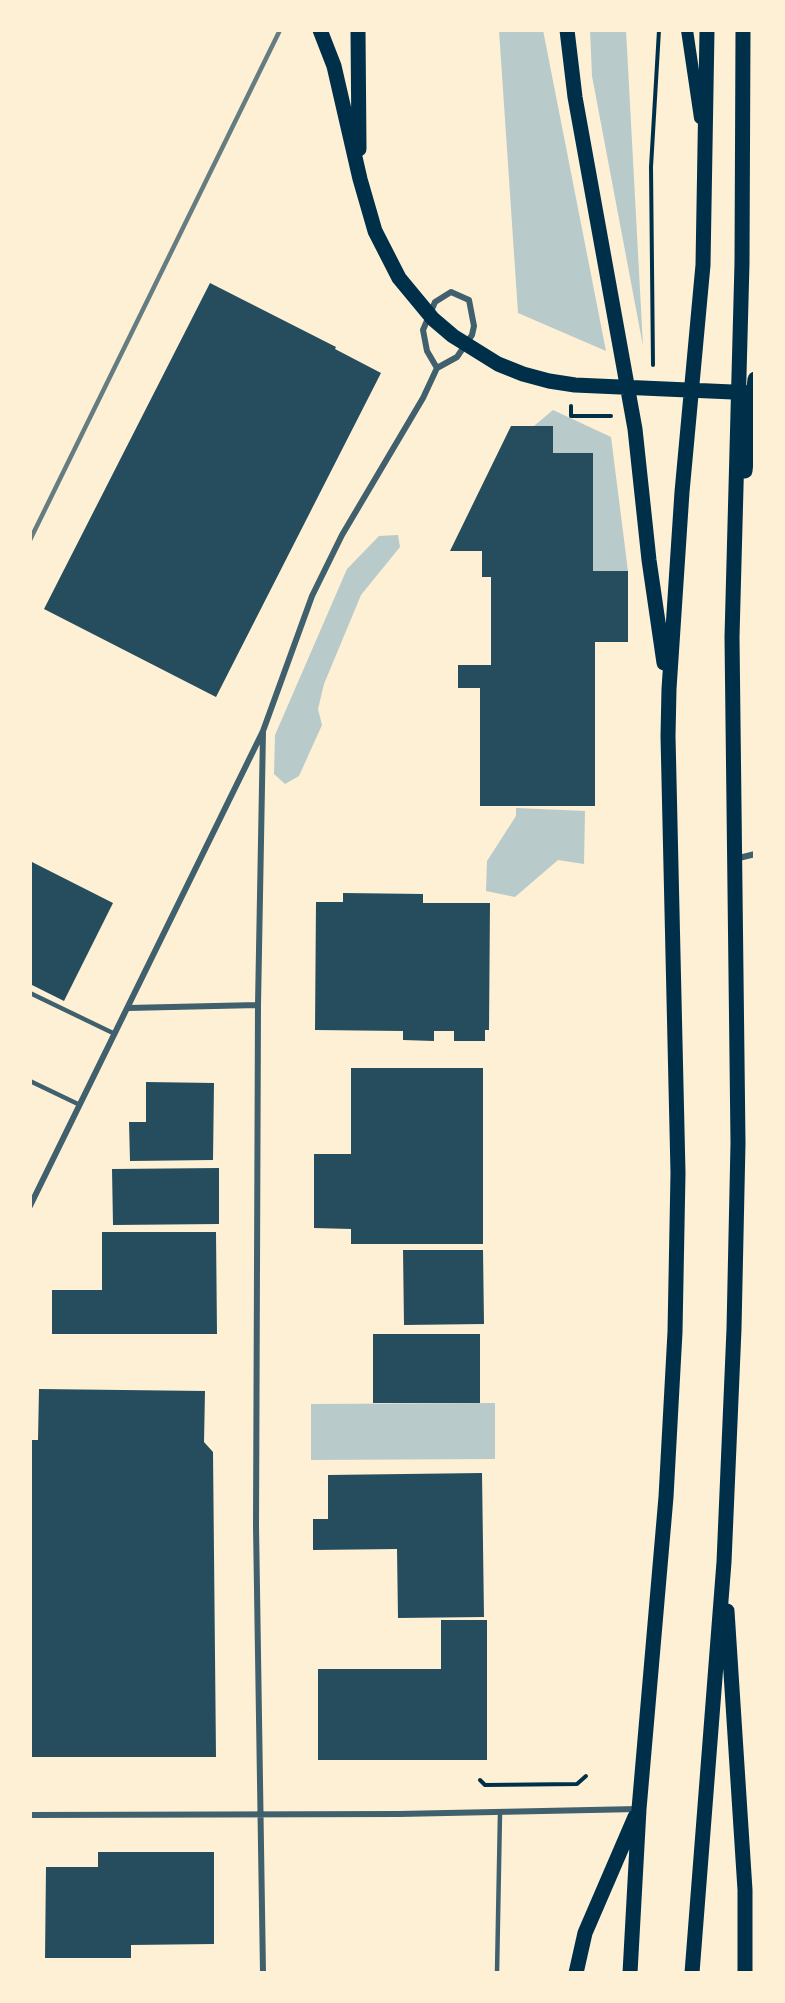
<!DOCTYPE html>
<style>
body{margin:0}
#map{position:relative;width:785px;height:2003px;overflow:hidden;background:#fdf0d5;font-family:"Public Sans",sans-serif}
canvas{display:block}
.frame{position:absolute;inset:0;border:32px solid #fdf0d5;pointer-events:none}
</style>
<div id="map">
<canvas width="785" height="2003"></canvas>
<div class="frame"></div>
</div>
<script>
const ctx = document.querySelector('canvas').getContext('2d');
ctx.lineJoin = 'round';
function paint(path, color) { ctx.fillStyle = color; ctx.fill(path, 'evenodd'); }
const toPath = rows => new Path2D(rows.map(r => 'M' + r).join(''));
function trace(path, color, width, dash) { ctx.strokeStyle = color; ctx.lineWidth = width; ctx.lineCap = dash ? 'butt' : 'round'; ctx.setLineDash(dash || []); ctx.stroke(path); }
paint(toPath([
 [499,30,543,30,606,351,518,313],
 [590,30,626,30,643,346,592,76],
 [553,410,611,437,628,571,593,571,553,453,553,426,534,426],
 [398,535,400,547,361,595,324,684,318,709,322,725,299,776,285,784,274,774,275,735,347,569,379,536],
 [516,808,585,811,584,864,558,860,515,897,486,891,487,861,516,816],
 [495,1403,495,1459,311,1460,311,1404]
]), '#b9caca');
paint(toPath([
 [210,283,336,347,335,349,381,373,216,697,44,609],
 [511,426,553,426,553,453,593,453,593,571,628,571,628,642,595,642,595,806,480,806,480,688,458,688,458,665,491,665,491,577,482,577,482,551,450,551],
 [30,861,113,903,64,1001,30,984],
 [343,893,423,894,423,903,490,903,489,1030,485,1030,485,1041,454,1041,454,1031,434,1031,434,1041,403,1040,403,1031,315,1030,316,902,343,902],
 [351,1068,483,1068,483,1244,351,1244,351,1229,314,1228,314,1154,351,1154],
 [146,1082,214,1083,213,1160,130,1161,129,1122,146,1122],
 [219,1168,219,1224,113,1225,112,1169],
 [102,1232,216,1232,217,1334,52,1334,52,1290,102,1290],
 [403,1250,483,1250,484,1324,404,1325],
 [373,1334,480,1334,480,1403,373,1403],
 [39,1389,205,1391,204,1442,213,1452,216,1757,30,1757,30,1440,38,1440],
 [482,1473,484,1617,398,1618,397,1549,313,1550,313,1519,328,1519,328,1475],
 [441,1620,487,1620,487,1760,318,1760,318,1669,441,1669],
 [98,1852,214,1852,214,1944,131,1945,131,1958,45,1958,46,1867,98,1867]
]), '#264d5e');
trace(toPath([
 [653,365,651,167,659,30],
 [571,406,571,416,611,416],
 [480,1780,485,1785,577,1784,586,1776]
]), '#003049', 4);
trace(toPath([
 [30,993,115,1034],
 [30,1081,80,1105],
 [497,1973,500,1813]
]), '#3f606c', 4.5);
trace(toPath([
 [263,731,258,1005,256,1526,263,1973],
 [735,859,755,854],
 [128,1008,258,1005],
 [30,1206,263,731,312,596,342,535,423,398,437,368,427,351,423,330,435,302,451,292,469,300,474,326,472,335,457,357,437,368],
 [30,1815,399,1814,638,1809]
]), '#3f606c', 6);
trace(toPath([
 [687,30,700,118]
]), '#003049', 12);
trace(toPath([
 [320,30,334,66,360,179,375,231,399,278,433,319,453,336,498,364,523,374,549,381,575,385,755,393],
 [358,30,359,149],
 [567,30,575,97,635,429,649,560,664,663],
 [745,471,755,379],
 [727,1611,745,1890,745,1973],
 [576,1973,585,1933,635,1817],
 [630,1973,639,1809,666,1497,675,1332,678,1173,668,736,669,689,682,492,703,265,707,30],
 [692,1973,724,1562,734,1329,738,1143,732,637,742,263,743,30]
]), '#003049', 15);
trace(toPath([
 [30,540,280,30]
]), '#657d81', 4.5);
</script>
